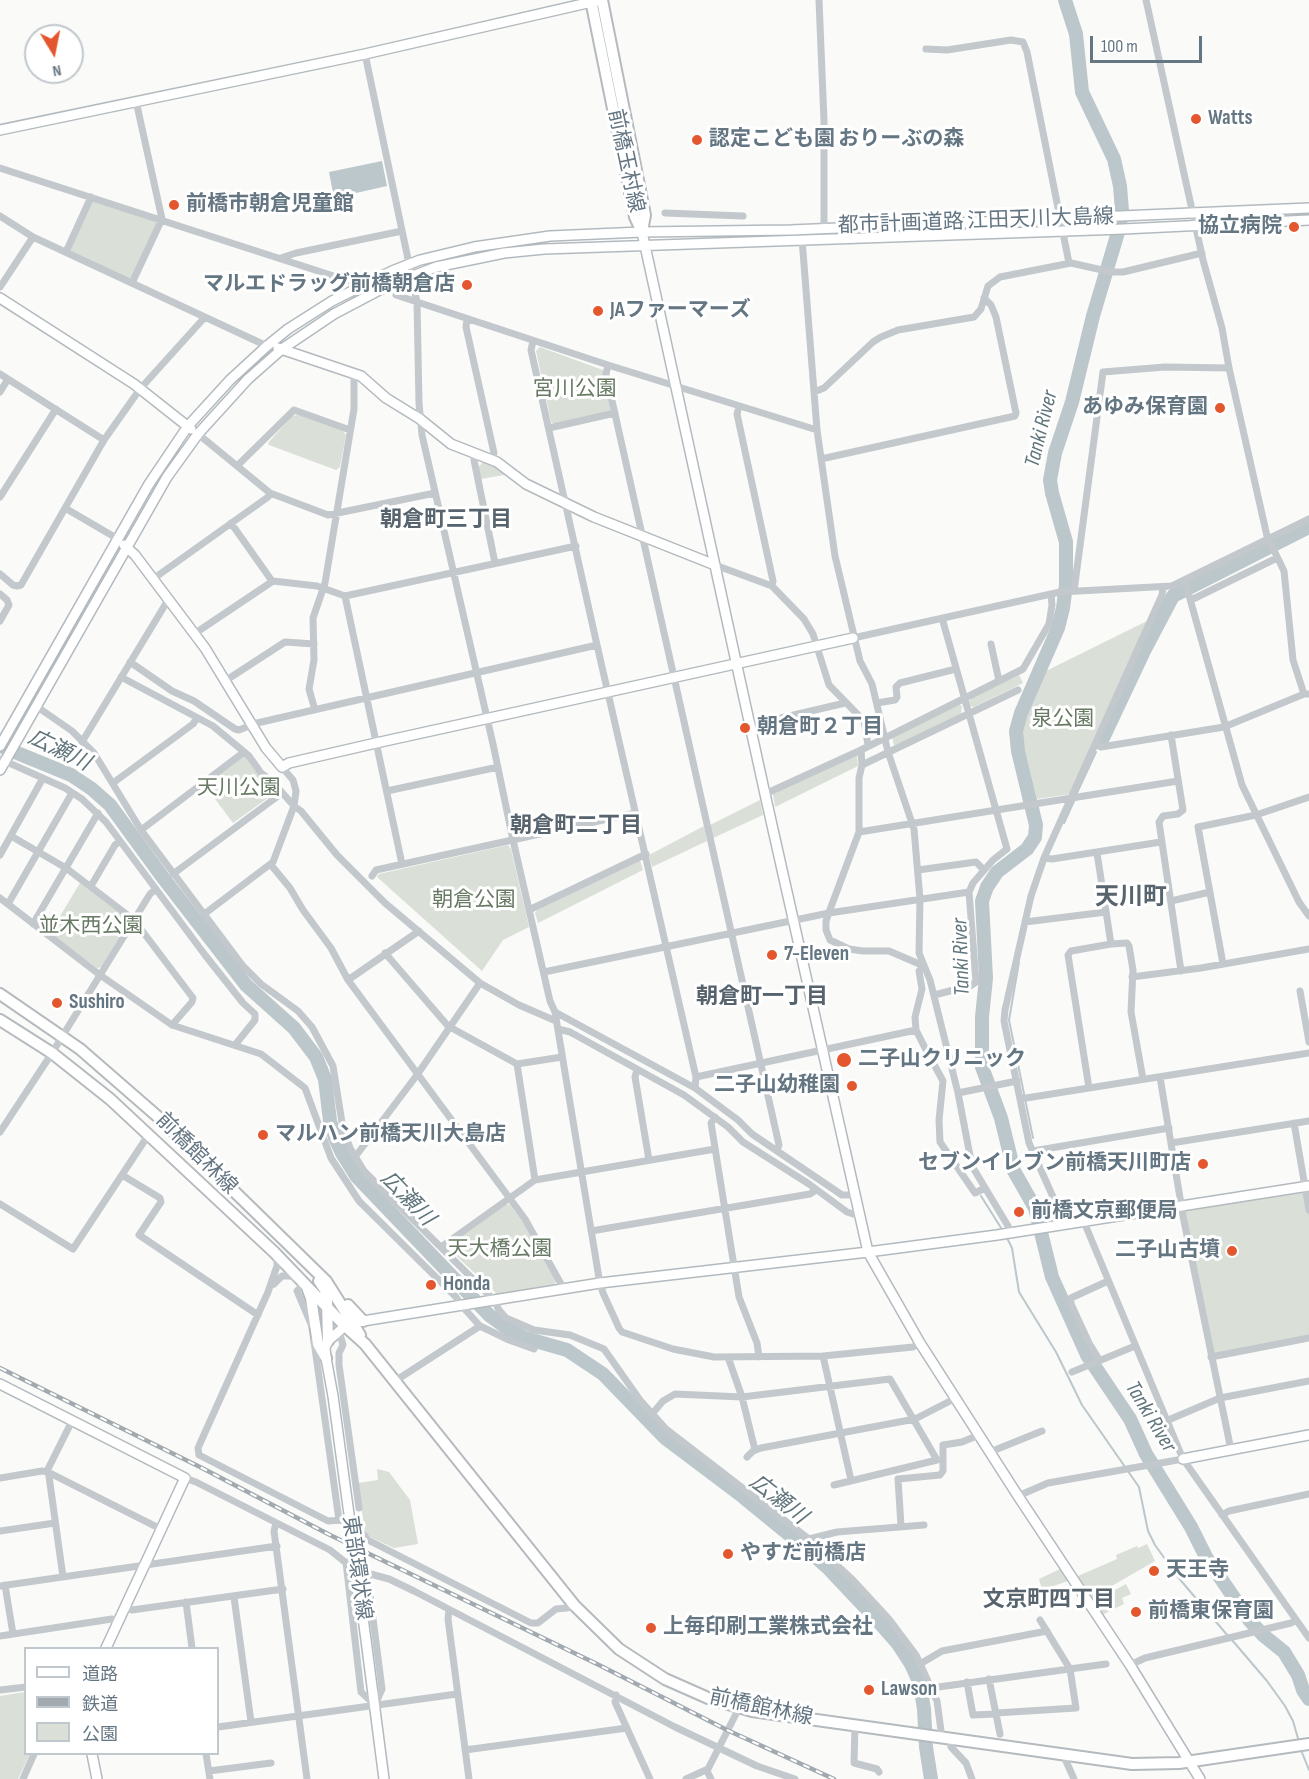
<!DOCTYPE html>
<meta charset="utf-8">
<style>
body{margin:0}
#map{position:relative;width:1309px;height:1779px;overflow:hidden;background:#fafaf8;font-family:"Sofia Sans Condensed","Noto Sans JP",sans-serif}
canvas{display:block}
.legend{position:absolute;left:24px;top:1647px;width:195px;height:108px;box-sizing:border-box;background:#fff;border:2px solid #c1c8cd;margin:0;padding:8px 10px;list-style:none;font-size:18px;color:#657683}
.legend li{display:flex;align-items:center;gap:12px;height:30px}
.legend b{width:30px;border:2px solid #c1c8cd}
.north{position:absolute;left:24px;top:24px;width:60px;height:60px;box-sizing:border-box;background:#fff;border:2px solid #c1c8cd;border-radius:50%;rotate:170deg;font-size:16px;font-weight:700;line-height:24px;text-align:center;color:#657683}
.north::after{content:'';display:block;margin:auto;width:21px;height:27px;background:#e4572e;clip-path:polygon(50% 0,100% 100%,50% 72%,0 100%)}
.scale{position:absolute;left:1090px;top:36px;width:112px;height:27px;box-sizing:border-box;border:3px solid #657683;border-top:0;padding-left:8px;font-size:18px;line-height:21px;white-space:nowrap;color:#657683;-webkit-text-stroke:4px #fff;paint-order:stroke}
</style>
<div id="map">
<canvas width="1309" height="1779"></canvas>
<ul class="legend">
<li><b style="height:8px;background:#fff"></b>道路</li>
<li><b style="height:8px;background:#a2aab0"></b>鉄道</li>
<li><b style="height:16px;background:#dadfd7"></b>公園</li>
</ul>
<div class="north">N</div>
<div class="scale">100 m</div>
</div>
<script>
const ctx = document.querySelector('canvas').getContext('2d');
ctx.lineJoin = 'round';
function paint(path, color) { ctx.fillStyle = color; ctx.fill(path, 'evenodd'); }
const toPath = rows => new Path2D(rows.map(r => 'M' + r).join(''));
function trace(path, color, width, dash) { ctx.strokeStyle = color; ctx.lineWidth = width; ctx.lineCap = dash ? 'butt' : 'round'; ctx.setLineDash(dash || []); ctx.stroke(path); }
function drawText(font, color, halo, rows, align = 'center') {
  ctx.font = font + ' "Sofia Sans Condensed","Noto Sans JP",sans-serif'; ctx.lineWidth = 6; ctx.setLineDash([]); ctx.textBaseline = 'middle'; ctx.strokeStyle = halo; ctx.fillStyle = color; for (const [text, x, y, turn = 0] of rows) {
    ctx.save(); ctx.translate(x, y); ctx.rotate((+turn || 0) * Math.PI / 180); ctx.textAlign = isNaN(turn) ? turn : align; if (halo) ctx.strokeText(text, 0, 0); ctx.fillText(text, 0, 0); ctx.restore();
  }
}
paint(toPath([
 [93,200,158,221,131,280,69,250],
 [540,347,603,370,611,409,608,413,554,424,551,422,536,351],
 [298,415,343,431,346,435,340,467,336,470,269,445,268,443,292,416],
 [484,461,493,464,504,473,504,475,481,479,478,467],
 [1147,621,1071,794,1037,799,1022,738,1023,723,1044,672],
 [1019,675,1023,683,974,707,970,706,969,702,971,698],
 [958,704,962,706,961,714,894,746,892,737],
 [857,754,858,766,775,807,773,794],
 [242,756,247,757,276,788,276,792,233,823,204,784],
 [760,800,763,815,713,838,710,825],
 [704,826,707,841,652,867,649,855],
 [508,845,511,849,529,927,503,940,482,971,377,877,379,874],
 [640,860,643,870,538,923,535,913,537,910],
 [80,883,127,919,128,923,101,967,97,968,50,933],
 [1304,1186,1309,1210,1309,1338,1211,1357,1181,1206],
 [505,1204,510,1205,523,1222,556,1282,553,1286,497,1294,449,1249,450,1244],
 [377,1469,389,1472,410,1500,418,1544,394,1548,368,1536,365,1532,358,1483,378,1480],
 [1147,1544,1155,1561,1091,1598,1078,1576,1117,1559,1116,1555,1137,1546,1138,1548],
 [1060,1569,1068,1581,1042,1590,1039,1579],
 [1126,1584,1131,1594,1122,1598,1124,1604,1102,1615,1094,1601],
 [25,1692,26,1754,30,1754,18,1779,0,1779,0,1696]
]), '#dadfd7');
paint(toPath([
 [382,161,387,186,334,198,329,172]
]), '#bbc7cb');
trace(toPath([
 [1076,795,1096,752],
 [1064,823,1074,801],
 [1019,962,1009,1020,1033,1138],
 [981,1196,1003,1231],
 [1006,1236,1012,1248,1019,1292,1056,1352,1082,1405,1139,1487,1148,1531,1155,1545,1177,1576,1228,1636],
 [1232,1640,1267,1681,1285,1706,1293,1721,1299,1742],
 [1301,1750,1309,1770]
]), '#bbc7cb', 2);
trace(toPath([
 [1065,0,1076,34,1082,92,1114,159,1120,186,1122,211,1119,229,1093,316,1072,402,1055,453,1050,480,1052,493,1066,542,1066,585,1063,608,1058,628,1021,713,1016,731,1018,751,1036,825,1035,837,1027,849,997,872,987,887,982,901,986,978,982,1017,982,1067,1001,1118,1014,1171,1035,1208,1052,1277,1087,1355,1130,1419,1146,1454,1191,1527,1206,1557,1250,1621,1263,1635,1284,1652,1298,1675,1303,1690,1309,1699],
 [1103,738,1144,651,1173,596,1309,527],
 [0,746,71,775,92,789,110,805,164,879,246,985,294,1028,316,1057,325,1079,330,1121,335,1138,342,1153,357,1177,489,1315,507,1328,525,1338,567,1350,603,1374,665,1438,742,1496,802,1545,828,1568,877,1620,898,1644,911,1664,920,1684,924,1709,926,1747,931,1779]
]), '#bbc7cb', 14);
const secondary = toPath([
 [0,130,365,54,596,1],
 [642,232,765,794,868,1252,920,1343,1018,1496,1130,1665,1200,1779],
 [0,298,134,384,191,429],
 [278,348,361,376,386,398,420,419,451,444,497,462,526,484,594,517,715,565],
 [124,545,135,555,205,648,266,748,282,767,289,763,376,743,853,638],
 [0,746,149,484,188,426,230,380,267,346,288,329,332,301,392,271,420,260,474,247,550,236,642,232,791,230,1309,208],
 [0,770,167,477,198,434,248,379,282,349,334,314,389,285,436,267,504,253,544,249,1123,229,1309,220],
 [0,1384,185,1478,106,1648],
 [333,1396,326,1358,325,1348,328,1341,345,1326,363,1321,600,1283,868,1252,997,1235,1309,1186],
 [1183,1459,1309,1435],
 [366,1640,384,1779],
 [92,1754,97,1779]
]);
const primary = toPath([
 [591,0,635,217,642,232],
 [602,0,645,215,642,231],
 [0,994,80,1049,157,1116,326,1281,360,1335],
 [0,1020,52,1053,110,1099,274,1252,345,1326,365,1344,574,1605,619,1649,665,1679,708,1698,752,1711,1132,1764,1179,1763,1309,1744],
 [319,1281,325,1290,327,1301,328,1341],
 [308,1290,311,1298,318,1344,326,1358],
 [348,1305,363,1321]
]);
trace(secondary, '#b3babf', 12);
trace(primary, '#b5babe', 14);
trace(toPath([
 [819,0,824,121,824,228],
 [1146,0,1203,260,1222,328,1229,368,1267,536,1284,571,1293,660,1304,694],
 [926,49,947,50,1011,40,1023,42,1027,52,1069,263],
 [365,54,417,302,419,403,422,435,493,744,513,840,550,1001,555,1012,599,1278,603,1293,619,1328,622,1332,673,1349,714,1357,823,1356,913,1347,920,1343],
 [0,168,349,281],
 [665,213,743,216],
 [0,216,33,237,267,346],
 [802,239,817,430,835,556,860,661,872,684,888,752,914,829,920,899,919,953,930,980,958,1093,972,1166,1008,1226,1010,1233],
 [66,252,91,197],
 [281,258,296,253,402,231],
 [132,283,162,219,136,101],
 [0,287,33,237],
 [396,295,608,365,817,430],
 [467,320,466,327,494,453,492,460],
 [533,341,531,350,597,645,696,1077,695,1088],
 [608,365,606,374,779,1145,777,1150],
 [0,374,104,440],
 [0,392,8,379],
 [814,392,824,388,873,342,881,337,898,330,974,317,981,309,988,286,1000,277,1071,263,1111,272,1123,272,1202,253],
 [739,406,737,414,773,581,772,586],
 [549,428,615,413],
 [198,434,270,493,328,515,435,493],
 [475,453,474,460,495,563],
 [821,459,1015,416,1016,413,996,317,991,305,984,298],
 [237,466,294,410,350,430],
 [0,497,56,409],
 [65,508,118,539],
 [231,523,272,581],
 [715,565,772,586,804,619,813,634,829,685,864,721,868,745],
 [0,574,13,585,17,586,21,585,104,440,140,389,205,317],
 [153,579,268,497,270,493],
 [1185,581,1242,785,1299,902,1309,916],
 [1074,591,1103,372,1165,367,1229,368],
 [0,594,7,600,9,605,0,621],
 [345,596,576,546],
 [1191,600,1277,558],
 [194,634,273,581,317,586,345,596,402,864],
 [853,638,1060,592,1172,586,1309,519],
 [991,644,999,681],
 [130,662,172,691,194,701,235,729,239,730,257,723,597,645],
 [121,677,213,726,249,756,261,773,271,780,294,806,301,811,337,855,385,903,480,983,519,1005,556,1021],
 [225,681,285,642,314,644],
 [877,703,895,700,897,697,896,687,900,683,956,669],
 [36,706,72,731,94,753,141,830,243,966,261,984,298,1011,312,1027,333,1066,343,1129,350,1148,364,1171,494,1300,499,1310,506,1318,534,1330,570,1335,604,1349,640,1400,666,1429,809,1539,853,1580,889,1619,916,1655,937,1701,942,1738],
 [315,710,309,689,314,660,313,618,325,583,354,409,354,374],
 [751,725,845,703],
 [1171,735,1183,810,1178,814,1163,816,1159,822,1181,971],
 [82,742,168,600],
 [1096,745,1101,747,1224,727,1304,694,1309,694],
 [861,750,862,765,859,778,859,832,831,907,826,921,826,930,830,940,849,949,863,951,889,951,924,966],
 [0,759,65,788,82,799,106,822,205,955,243,1003,255,1014,255,1020,235,1045],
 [862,765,1018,690],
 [113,783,193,724,197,718],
 [387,791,498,767],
 [765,794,861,750,1023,669,1049,624,1052,605,1051,594],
 [141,830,244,752],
 [859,832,1178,781],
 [11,836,66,868,134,920,193,998,192,1002,172,1025],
 [1097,853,1111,944],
 [0,855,43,778],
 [1044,858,1052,859,1161,842],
 [271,865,290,888,303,910,331,948,348,980,525,1219,561,1284,562,1289],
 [918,870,976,862,984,870],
 [173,874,282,793],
 [372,876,376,870,635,813],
 [91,886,115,845,120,841],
 [0,898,100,975,172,1025,261,1054,305,1088,331,1158,359,1201,456,1297,461,1305,480,1326,509,1340,534,1349],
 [1171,901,1210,892],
 [8,904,72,793],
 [529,910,646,854],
 [203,915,273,862,294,806,296,791,293,780,282,767],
 [1025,922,1106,912],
 [33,924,98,813],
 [385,953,448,1026,517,1064,562,1057],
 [1223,964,1198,827,1256,815,1309,797],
 [924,966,919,971,922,989,915,1017,916,1030,923,1044,943,1081,939,1120,940,1142,975,1193,985,1188],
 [544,972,829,913,969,892],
 [1132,977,1201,968,1309,949],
 [348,980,419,931],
 [1300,991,1309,1042],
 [934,995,970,986,976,982,969,892,973,883,993,860,1007,849,942,618],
 [555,1012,695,1088,738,1120,752,1134,842,1195,855,1195],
 [558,1029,570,1032,684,1095,728,1127,743,1142,809,1184,847,1212,853,1214,858,1213],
 [517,1064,535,1180],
 [637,1070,635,1077,649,1160],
 [696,1077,916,1030],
 [1160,1077,1183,1216,1231,1450],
 [1089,1088,1068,955,1071,951,1111,944,1127,943,1129,946,1133,970,1131,1012,1143,1079],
 [958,1093,1017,1081],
 [1020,1099,1309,1053],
 [715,1117,711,1123,739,1297,757,1343,759,1357],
 [1294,1123,1309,1210],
 [0,1132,52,1053,150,894,155,890],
 [1171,1143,1309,1121],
 [1033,1151,1169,1128],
 [355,1157,417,1075,480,983],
 [122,1175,160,1198,161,1202,139,1235,258,1315],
 [0,1204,73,1249,149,1134],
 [1084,1222,1183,1459,1309,1638],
 [1065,1224,1029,1143,1004,1021,1005,1010,1031,896,1044,858,1162,595,1163,588],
 [591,1231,810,1194,816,1190],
 [441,1247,535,1180,715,1149],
 [277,1255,277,1266,268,1292,198,1448,199,1455,328,1521,343,1520,363,1534,368,1540,531,1623,538,1623,556,1609,567,1608,574,1605],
 [274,1284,282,1276,290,1276,298,1279],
 [304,1284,297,1291,311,1324],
 [339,1331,343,1345,339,1353,339,1365,359,1508],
 [314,1341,339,1520],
 [823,1356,851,1480],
 [728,1357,742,1397,755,1450],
 [1211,1357,1309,1338],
 [1100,1361,1089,1343,1071,1304,1071,1298,1108,1281],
 [1072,1372,1135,1346],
 [395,1381,480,1326],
 [652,1414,663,1401,675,1394,742,1397,890,1379,937,1460,834,1485],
 [1166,1421,1220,1398,1309,1381],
 [990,1452,1042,1431],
 [747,1457,753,1451,761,1448,915,1419,956,1398],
 [0,1478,42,1471,48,1472,161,1529],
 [185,1478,196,1482,330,1550,350,1566,363,1572,389,1579,414,1591,675,1727,757,1766,795,1779],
 [1018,1496,1048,1483,1183,1459],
 [1222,1515,1229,1511,1309,1494],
 [276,1523,274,1531,307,1779],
 [901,1526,898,1479,940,1475,943,1471,943,1445,962,1442,979,1435],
 [0,1531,55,1523],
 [809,1539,837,1532,924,1525],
 [346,1562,361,1692,375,1705,382,1689,367,1572],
 [63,1577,48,1469,72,1421],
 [5,1585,13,1634],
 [0,1586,277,1546],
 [234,1597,251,1722],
 [186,1602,192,1648],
 [125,1607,132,1610,283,1589],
 [449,1610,448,1619,469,1779],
 [0,1636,112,1619,118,1622],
 [920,1664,942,1651,1047,1631],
 [1130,1665,1145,1658,1291,1623,1296,1620],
 [989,1679,1000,1734],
 [967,1682,973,1715,996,1714],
 [931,1688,1106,1664],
 [0,1690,26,1687],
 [616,1695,615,1702,650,1779],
 [996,1713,1076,1708,1070,1669,1040,1620],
 [855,1726,854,1763,877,1769,879,1772],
 [218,1727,457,1694],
 [950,1739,951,1747,966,1763,972,1779],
 [465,1750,627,1728],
 [206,1754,210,1779],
 [1066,1756,1066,1761,1074,1779],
 [209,1771,271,1763],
 [707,1771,711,1779],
 [23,1779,34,1754],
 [686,1779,708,1769,739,1708]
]), '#c3c8cc', 7);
trace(secondary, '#fff', 9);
trace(primary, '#fff', 10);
const rail = toPath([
 [0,1368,202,1468,328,1534,599,1665,727,1730,834,1779]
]);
trace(rail, '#a2aab0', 4.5);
trace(rail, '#fff', 2, [7]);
const secondaryBridge = toPath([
 [333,1396,366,1640]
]);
trace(secondaryBridge, '#b3babf', 12, []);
trace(secondaryBridge, '#fff', 9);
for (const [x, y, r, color] of [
 [1196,119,6,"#e4572e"],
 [697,140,6,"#e4572e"],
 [174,205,6,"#e4572e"],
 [1294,227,6,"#e4572e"],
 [467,285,6,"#e4572e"],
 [598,311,6,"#e4572e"],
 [1220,408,6,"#e4572e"],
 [745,728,6,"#e4572e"],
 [772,955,6,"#e4572e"],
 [57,1003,6,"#e4572e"],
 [844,1060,8,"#e4572e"],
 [852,1086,6,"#e4572e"],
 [263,1135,6,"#e4572e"],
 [1203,1164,6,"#e4572e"],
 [1019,1212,6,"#e4572e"],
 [1232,1251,6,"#e4572e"],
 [431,1285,6,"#e4572e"],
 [728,1554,6,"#e4572e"],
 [1154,1571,6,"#e4572e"],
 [1136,1612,6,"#e4572e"],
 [651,1628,6,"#e4572e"],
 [869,1690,6,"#e4572e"]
]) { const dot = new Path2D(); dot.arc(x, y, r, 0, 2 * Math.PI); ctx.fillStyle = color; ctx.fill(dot); trace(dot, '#fff', 2); }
drawText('bold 21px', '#657683', '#fff', [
 ["Watts",1208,119],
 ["認定こども園 おりーぶの森",709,140],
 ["前橋市朝倉児童館",186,205],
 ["協立病院",1282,227,"right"],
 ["マルエドラッグ前橋朝倉店",455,285,"right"],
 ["JAファーマーズ",610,311],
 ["あゆみ保育園",1208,408,"right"],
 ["朝倉町２丁目",757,728],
 ["7-Eleven",784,955],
 ["Sushiro",69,1003],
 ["二子山クリニック",858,1060],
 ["二子山幼稚園",840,1086,"right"],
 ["マルハン前橋天川大島店",275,1135],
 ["セブンイレブン前橋天川町店",1191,1164,"right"],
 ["前橋文京郵便局",1031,1212],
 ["二子山古墳",1220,1251,"right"],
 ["Honda",443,1285],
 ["やすだ前橋店",740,1554],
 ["天王寺",1166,1571],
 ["前橋東保育園",1148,1612],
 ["上毎印刷工業株式会社",663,1628],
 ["Lawson",881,1690]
], 'left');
drawText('21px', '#657683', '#fff', [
 ["前橋玉村線",625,161,78],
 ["都市計画道路 江田天川大島線",976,222,-2],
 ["前橋館林線",196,1154,45],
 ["東部環状線",356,1568,82],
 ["前橋館林線",761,1708,12]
]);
drawText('21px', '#687a64', '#fff', [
 ["宮川公園",575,390],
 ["泉公園",1063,720],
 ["天川公園",239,789],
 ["朝倉公園",474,901],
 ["並木西公園",91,927],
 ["天大橋公園",500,1250]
]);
drawText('italic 22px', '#60757c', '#fff', [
 ["Tanki River",1042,429,-76],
 ["広瀬川",59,751,26],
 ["Tanki River",962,957,-92],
 ["広瀬川",407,1199,46],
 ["Tanki River",1150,1417,59],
 ["広瀬川",778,1500,38]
]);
drawText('bold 22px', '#57646e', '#fff', [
 ["朝倉町三丁目",446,520],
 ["朝倉町二丁目",576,826],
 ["朝倉町一丁目",762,997],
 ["文京町四丁目",1049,1600]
]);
drawText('bold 24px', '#57646e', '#fff', [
 ["天川町",1131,898]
]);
</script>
